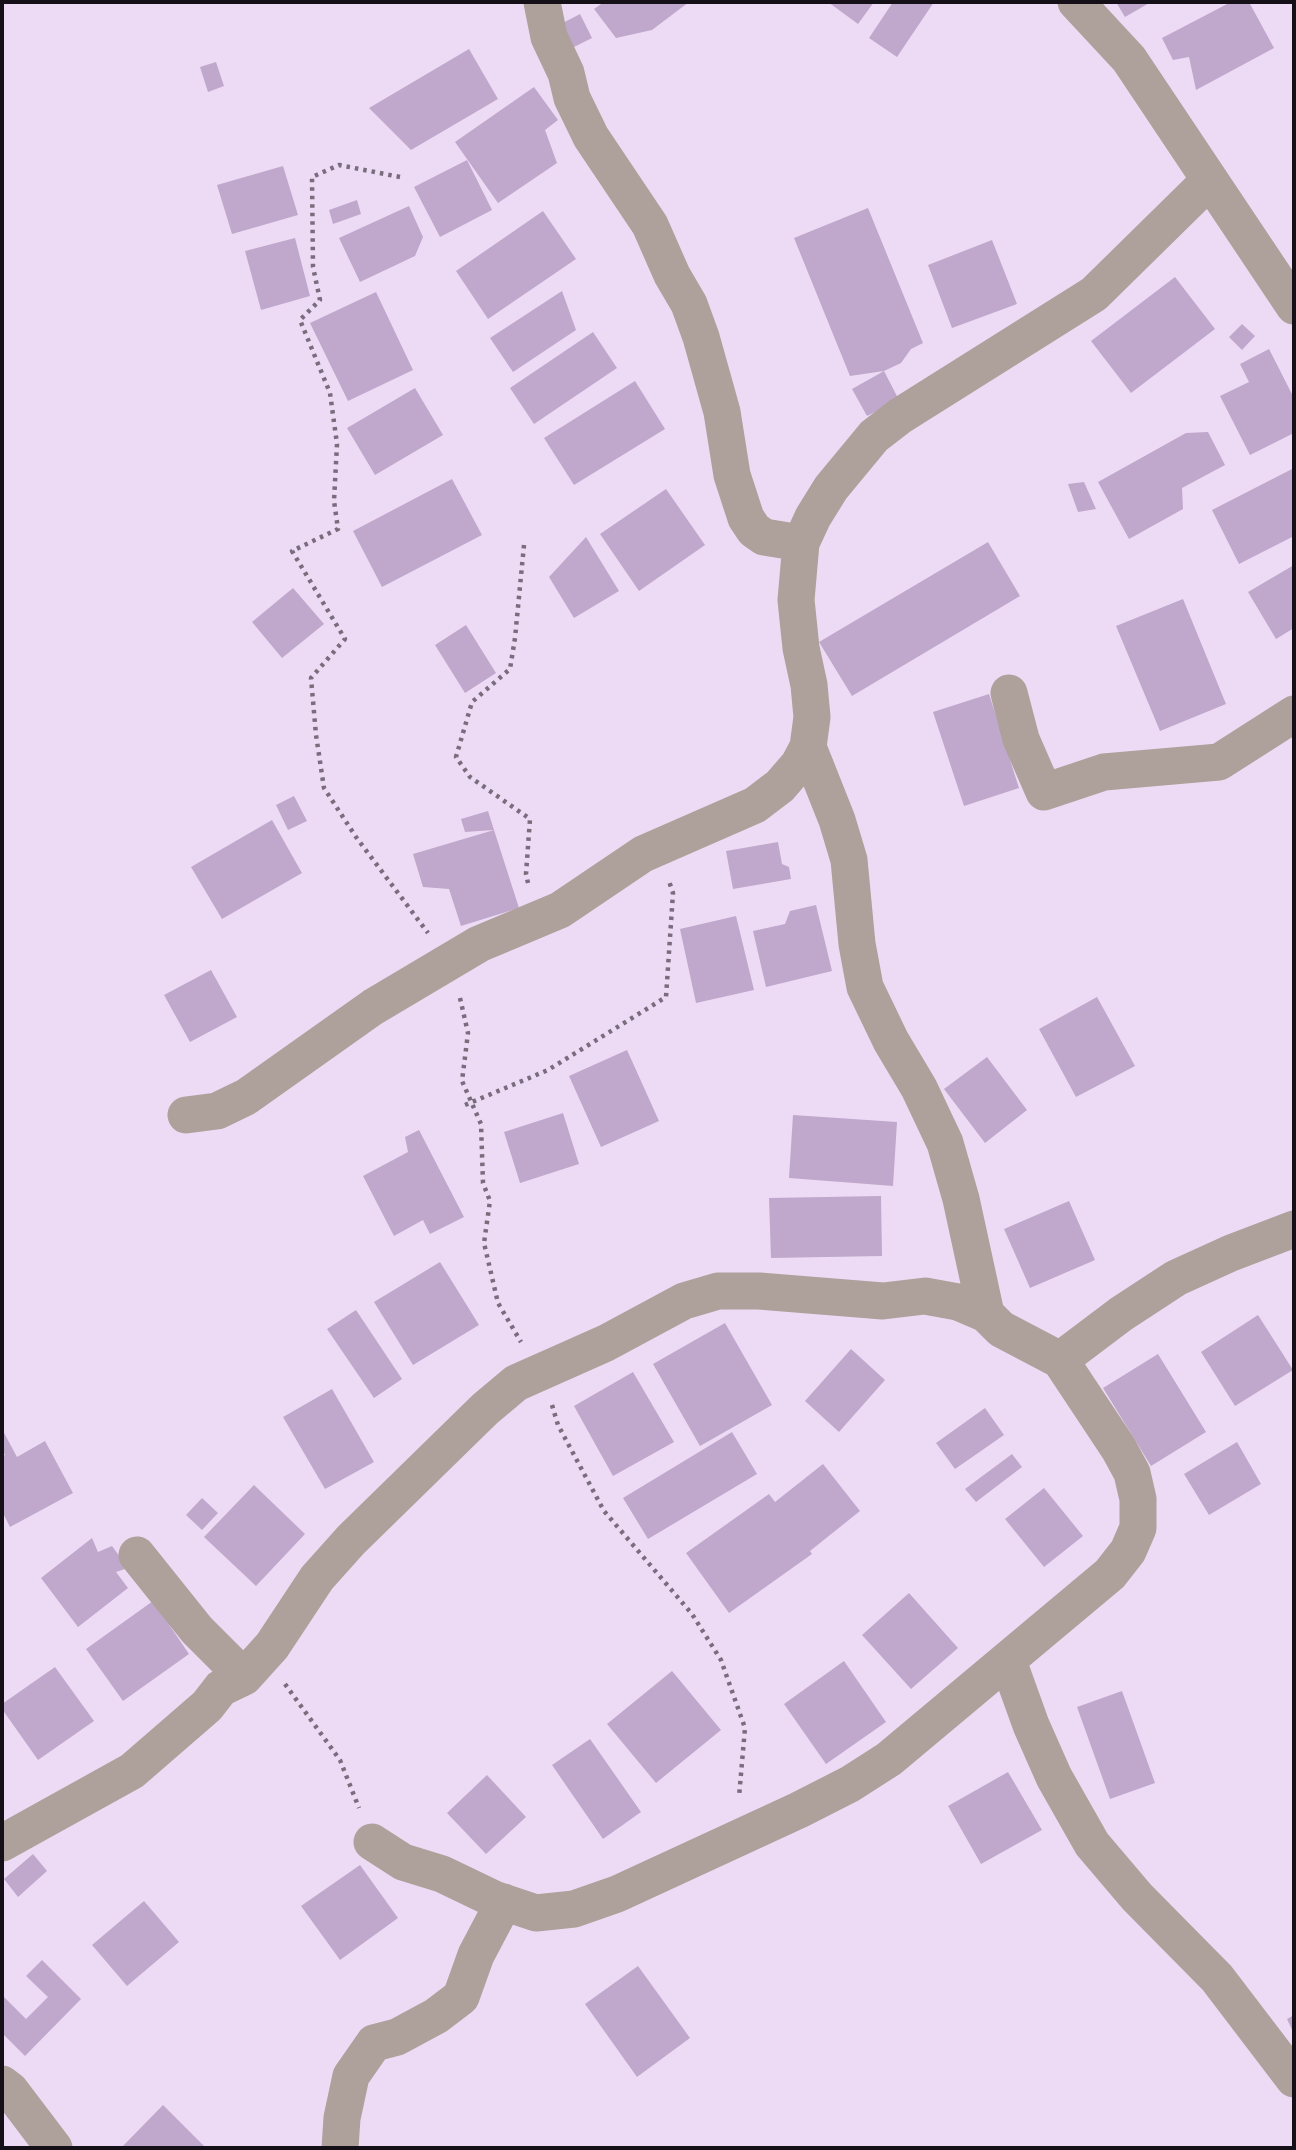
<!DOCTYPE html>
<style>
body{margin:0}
#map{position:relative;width:1296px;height:2150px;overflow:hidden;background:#eddbf6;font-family:Overpass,sans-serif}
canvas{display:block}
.frame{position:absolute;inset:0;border:4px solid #150f18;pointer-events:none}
</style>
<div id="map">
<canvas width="1296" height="2150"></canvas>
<div class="frame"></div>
</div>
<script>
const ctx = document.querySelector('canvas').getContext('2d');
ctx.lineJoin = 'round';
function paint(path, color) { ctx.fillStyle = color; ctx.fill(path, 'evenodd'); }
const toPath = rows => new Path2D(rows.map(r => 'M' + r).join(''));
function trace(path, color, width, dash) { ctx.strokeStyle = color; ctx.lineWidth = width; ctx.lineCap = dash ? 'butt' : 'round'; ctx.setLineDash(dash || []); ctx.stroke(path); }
paint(toPath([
 [604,2,689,2,652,30,616,38,594,9],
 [828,2,874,2,858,24],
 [893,2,934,2,897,57,869,38],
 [1116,2,1151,2,1125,17],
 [1231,2,1249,2,1274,48,1196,90,1189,57,1173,60,1162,38],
 [580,14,592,38,572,48,559,25],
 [469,49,498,99,411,150,369,108],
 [216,62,224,86,208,92,200,67],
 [534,87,558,120,545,130,557,163,498,203,455,142],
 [467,160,492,210,440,237,414,187],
 [283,166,298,215,232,234,217,185],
 [357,200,361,214,333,224,329,210],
 [409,206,423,237,415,256,360,282,339,238],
 [868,208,923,343,911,349,901,363,884,371,850,376,794,238],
 [543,211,576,259,488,319,456,271],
 [295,238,310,296,261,310,245,251],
 [992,240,1017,304,952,328,928,265],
 [1175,277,1215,329,1131,393,1091,341],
 [562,291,576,330,513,372,490,338],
 [376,292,413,370,348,401,310,323],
 [1242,324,1255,336,1242,350,1229,337],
 [593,332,617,368,534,424,510,388],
 [1269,349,1294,398,1294,433,1250,455,1220,396,1249,382,1240,364],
 [884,371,899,400,867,416,852,389],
 [635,381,665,429,574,485,544,438],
 [415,388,443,435,375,475,347,428],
 [1208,432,1225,465,1182,488,1183,509,1129,539,1098,482,1186,433],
 [1294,468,1294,536,1239,564,1212,510],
 [452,479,482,535,382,587,353,531],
 [1084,482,1096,509,1078,512,1068,484],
 [666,489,705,545,639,591,600,534],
 [586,537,619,591,574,618,549,577],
 [988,542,1020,596,852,696,819,642],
 [1294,565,1294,628,1276,639,1248,592],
 [293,588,324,624,282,658,252,622],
 [1183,599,1226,704,1160,731,1116,626],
 [466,625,496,673,465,693,435,645],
 [989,694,1019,788,964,806,933,712],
 [294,796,307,821,288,830,276,805],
 [488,811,494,830,465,832,461,819],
 [272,820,302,873,222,919,191,867],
 [494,830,519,908,461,926,449,889,423,887,413,854],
 [778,842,782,864,789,867,791,879,733,889,726,851],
 [816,905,832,971,766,987,753,931,785,924,790,911],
 [736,916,754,990,696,1003,680,929],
 [211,970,237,1017,190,1042,164,995],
 [1097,997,1135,1066,1076,1097,1039,1029],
 [627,1050,659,1121,601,1147,569,1076],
 [987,1057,1027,1110,985,1143,944,1089],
 [563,1113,579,1164,520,1183,504,1132],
 [793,1115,897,1122,893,1186,789,1178],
 [419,1130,464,1217,430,1234,423,1220,394,1236,363,1176,408,1152,405,1137],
 [881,1196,882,1256,771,1258,769,1198],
 [1069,1201,1095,1260,1030,1288,1004,1229],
 [440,1262,479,1325,413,1365,374,1302],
 [356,1310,402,1379,374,1398,327,1329],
 [1258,1315,1293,1370,1235,1406,1201,1352],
 [725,1323,772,1405,700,1446,653,1364],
 [851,1349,885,1380,839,1432,805,1401],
 [1158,1354,1206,1432,1151,1466,1103,1388],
 [633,1372,674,1442,613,1476,574,1406],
 [332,1389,374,1462,325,1489,283,1417],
 [985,1408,1004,1435,955,1469,936,1443],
 [2,1429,17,1457,45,1441,73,1493,10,1527,2,1511,2,1457,5,1455,2,1449],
 [732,1432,757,1474,648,1539,623,1498],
 [1237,1442,1261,1484,1209,1515,1184,1474],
 [1012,1454,1022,1467,976,1502,965,1489],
 [823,1464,860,1511,810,1551,812,1554,729,1613,686,1553,769,1494,775,1502],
 [254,1485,305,1534,256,1586,204,1537],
 [1044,1488,1083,1536,1044,1567,1005,1519],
 [202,1498,218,1513,202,1530,186,1515],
 [92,1538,98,1552,112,1546,128,1568,116,1572,128,1588,78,1627,41,1578],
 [909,1593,958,1648,911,1689,862,1635],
 [153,1601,189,1654,123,1701,86,1649],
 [844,1661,886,1722,826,1764,784,1704],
 [55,1667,94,1721,38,1760,2,1709,2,1704],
 [672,1671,721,1730,656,1783,607,1724],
 [1122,1691,1155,1783,1110,1799,1077,1707],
 [590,1739,641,1812,603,1839,552,1765],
 [1008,1772,1042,1830,981,1864,948,1806],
 [487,1775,526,1817,486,1854,447,1813],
 [33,1854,47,1871,18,1897,4,1879],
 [360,1865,398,1918,340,1960,301,1906],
 [144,1901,179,1942,127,1986,92,1945],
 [42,1960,81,1999,25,2056,2,2033,2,1995,26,2019,48,1997,26,1976],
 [638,1966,690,2038,637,2077,585,2004],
 [1294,2015,1294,2034,1287,2019],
 [163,2105,206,2148,121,2148]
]), '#bfa8cb');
trace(toPath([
 [400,177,339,165,312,177,313,267,320,300,300,320,330,393,337,444,334,501,338,529,292,551,345,639,311,678,316,735,324,788,356,837,428,933],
 [524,545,515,638,510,669,472,702,456,757,470,777,530,819,526,874,528,883],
 [460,998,468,1033,462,1081,481,1124,483,1183,490,1201,484,1243,498,1303,521,1342],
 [465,1105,548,1070,666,997,673,893,669,881],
 [552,1405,558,1425,604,1511,692,1614,721,1660,745,1728,739,1797],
 [285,1684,340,1760,359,1808]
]), '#786c7d', 4.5, [3.5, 5]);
trace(toPath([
 [542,2,549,37,566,73,572,98,591,137,650,225,672,275,689,304,701,337,722,412,732,475,746,518,754,530,764,537,801,543],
 [1076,2,1129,59,1294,306],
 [1009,693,1021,739,1044,792,1104,772,1219,762,1294,714],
 [808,747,837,820,849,860,857,944,865,987,891,1041,919,1088,945,1143,961,1199,986,1314],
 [186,1115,217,1111,246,1097,373,1007,479,944,560,910,643,854,755,805,780,786,799,764,808,747,812,717,809,685,801,648,796,600,801,543,813,517,831,488,874,436,900,416,1094,294,1209,181],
 [1060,1360,1121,1314,1176,1278,1231,1253,1294,1229],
 [137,1555,197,1630,244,1677],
 [1008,1661,1031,1725,1054,1777,1092,1844,1137,1897,1217,1978,1294,2079],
 [2,1843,132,1771,207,1706,221,1688,244,1677,272,1646,317,1578,351,1540,485,1409,516,1383,606,1343,684,1301,718,1291,759,1291,883,1301,925,1296,958,1302,986,1314,1001,1329,1060,1360,1119,1449,1132,1473,1138,1499,1138,1528,1128,1551,1110,1574,889,1759,850,1784,799,1810,617,1894,574,1909,536,1913,494,1899,442,1874,403,1862,372,1842],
 [2,2084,10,2090,54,2148],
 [340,2148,342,2118,351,2076,374,2043,397,2037,436,2016,461,1997,476,1955,504,1902]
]), '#aea09a', 37);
</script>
